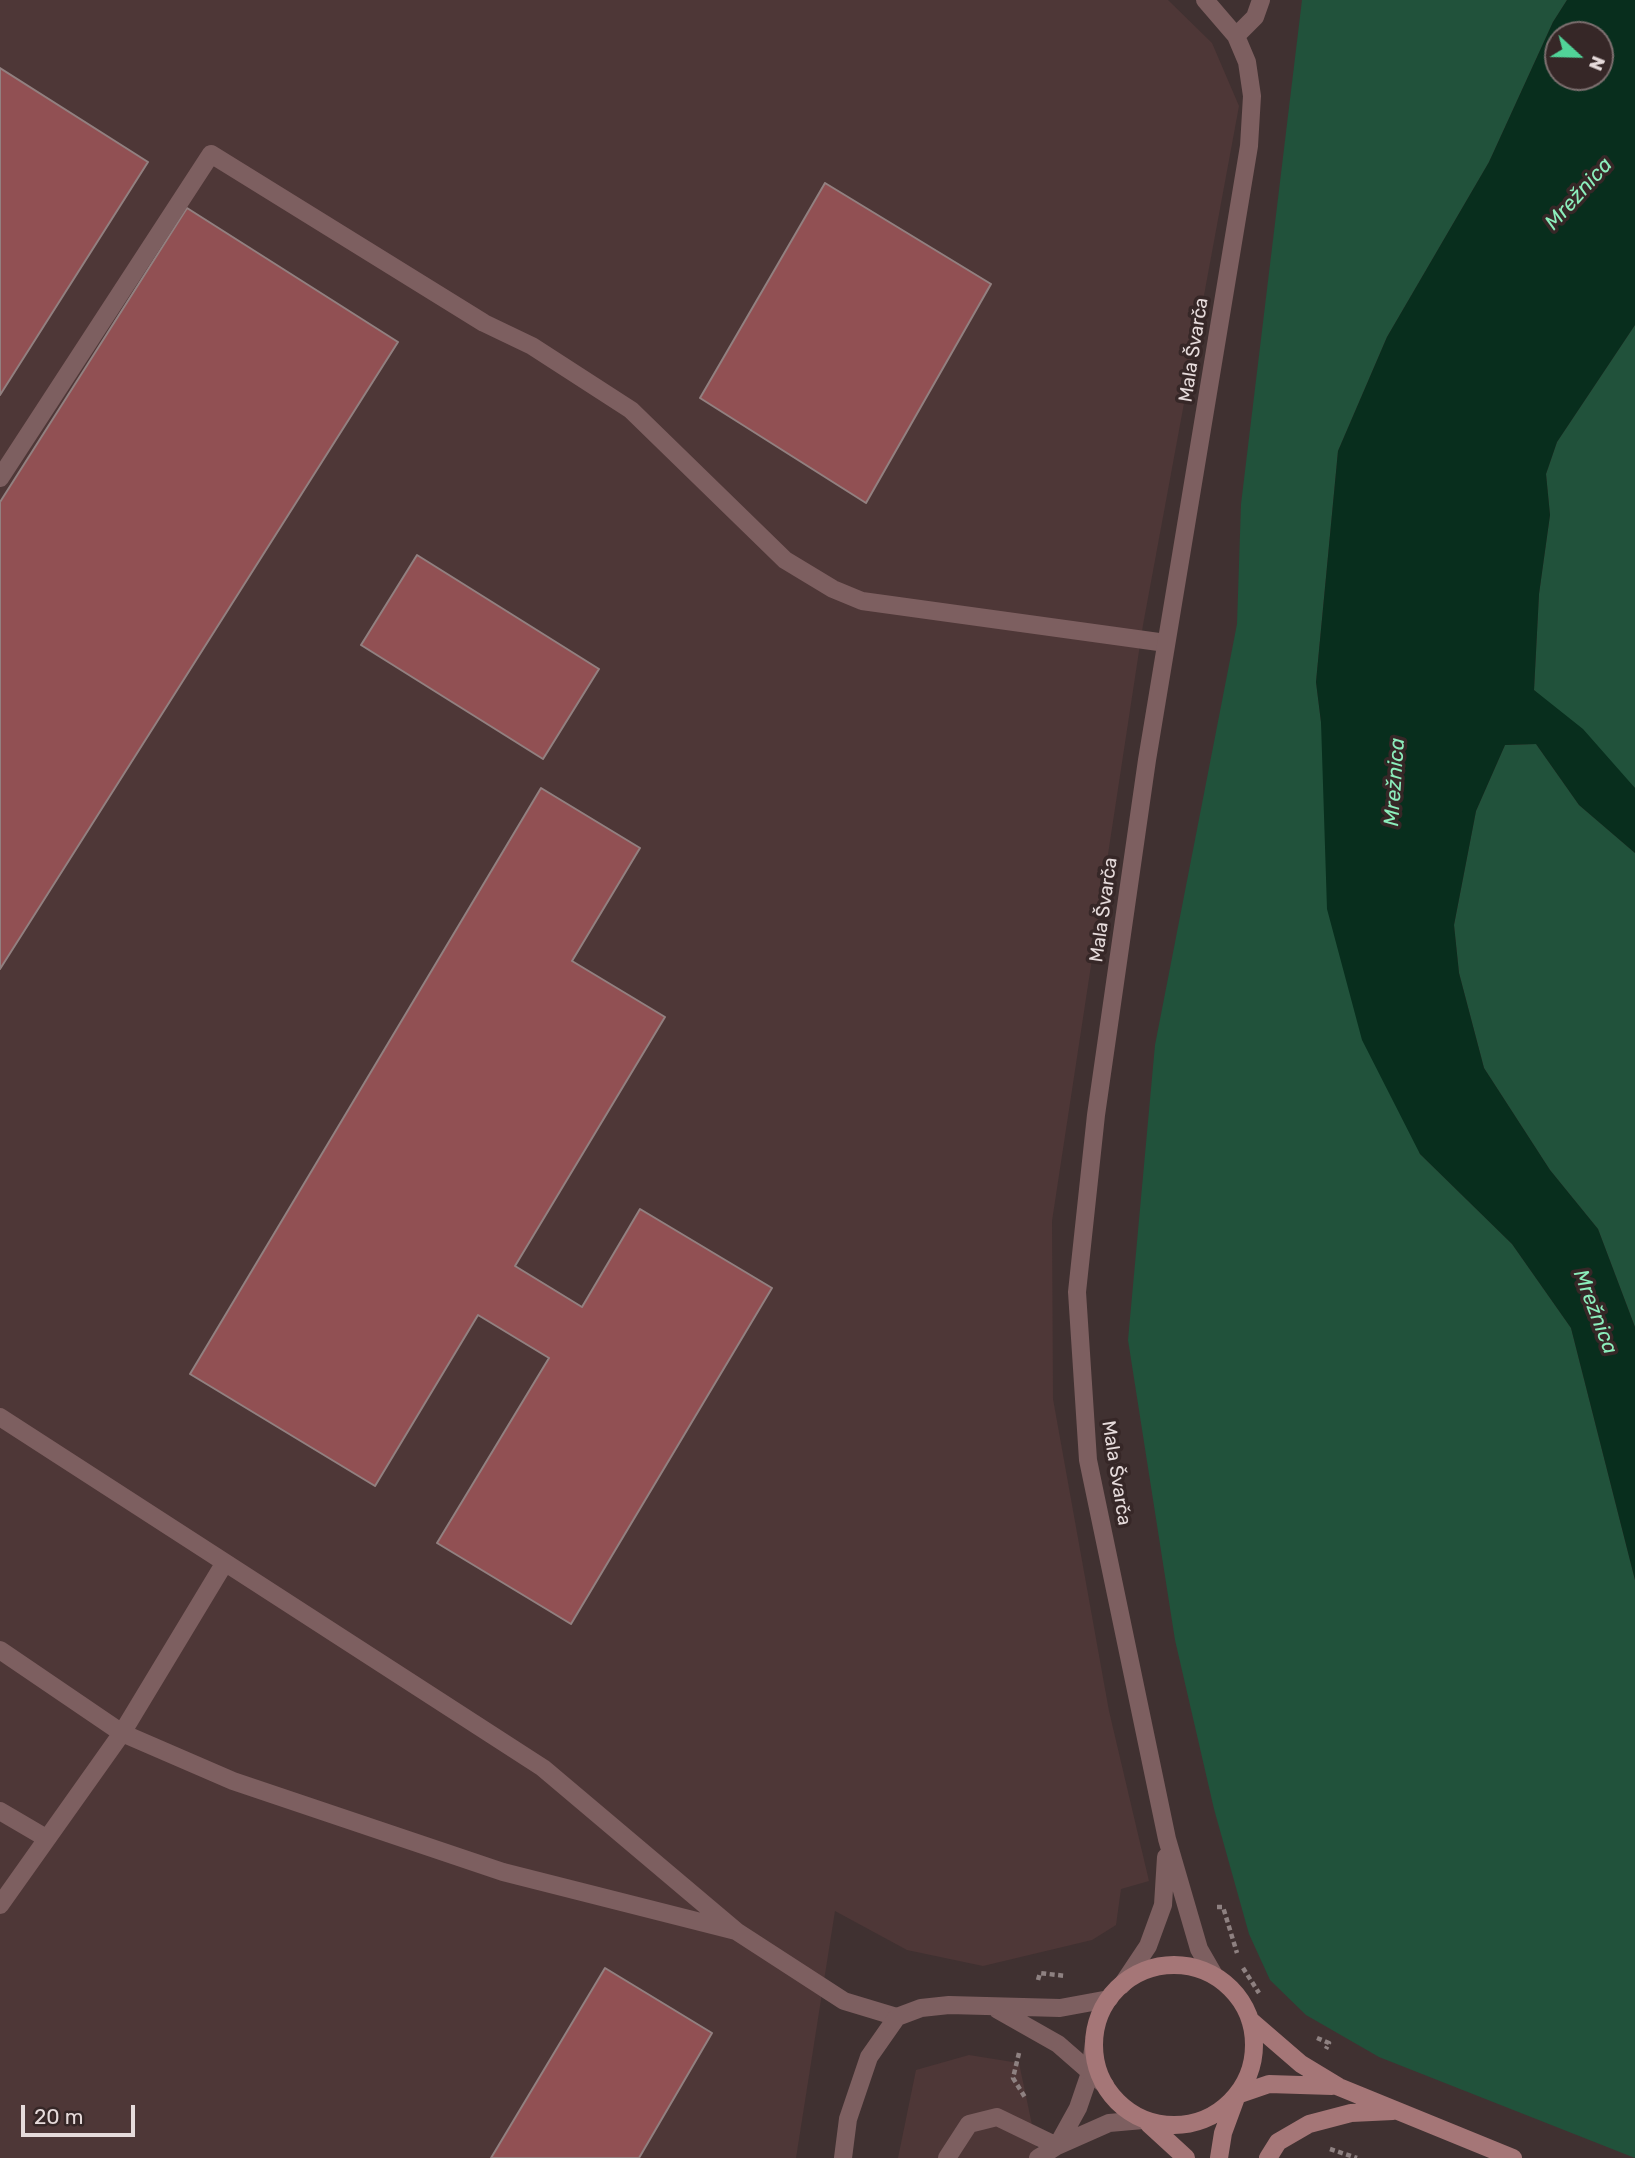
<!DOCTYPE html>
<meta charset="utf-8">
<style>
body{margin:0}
#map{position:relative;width:1635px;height:2158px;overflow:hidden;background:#403131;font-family:Rubik,sans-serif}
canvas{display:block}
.north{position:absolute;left:1544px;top:21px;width:70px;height:70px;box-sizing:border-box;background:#362727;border:2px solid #7c6f6f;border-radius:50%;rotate:112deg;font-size:19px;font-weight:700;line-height:28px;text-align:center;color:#e6dbdb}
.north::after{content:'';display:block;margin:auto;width:24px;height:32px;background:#51d398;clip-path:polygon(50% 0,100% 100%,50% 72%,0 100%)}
.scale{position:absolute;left:21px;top:2105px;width:114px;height:32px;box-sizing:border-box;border:4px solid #e6dbdb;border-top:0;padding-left:9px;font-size:21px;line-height:24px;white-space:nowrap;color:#e6dbdb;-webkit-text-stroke:5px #362727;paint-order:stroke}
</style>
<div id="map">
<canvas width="1635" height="2158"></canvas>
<div class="north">N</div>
<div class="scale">20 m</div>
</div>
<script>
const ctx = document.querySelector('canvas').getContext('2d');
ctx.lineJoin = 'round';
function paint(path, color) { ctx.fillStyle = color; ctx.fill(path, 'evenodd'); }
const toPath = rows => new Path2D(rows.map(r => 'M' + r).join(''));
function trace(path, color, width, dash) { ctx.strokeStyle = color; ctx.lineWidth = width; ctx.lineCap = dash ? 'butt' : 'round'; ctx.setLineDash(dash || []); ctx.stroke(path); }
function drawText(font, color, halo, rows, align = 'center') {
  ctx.font = font + ' Rubik,sans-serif'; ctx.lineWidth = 7; ctx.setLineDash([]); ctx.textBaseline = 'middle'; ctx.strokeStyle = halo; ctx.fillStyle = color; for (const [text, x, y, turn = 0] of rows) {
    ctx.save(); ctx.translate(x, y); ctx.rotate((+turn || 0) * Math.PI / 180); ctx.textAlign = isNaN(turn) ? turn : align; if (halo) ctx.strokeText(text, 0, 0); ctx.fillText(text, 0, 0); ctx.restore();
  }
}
paint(toPath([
 [0,0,1168,0,1212,43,1239,106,1143,625,1052,1221,1053,1399,1109,1711,1149,1881,1121,1889,1116,1925,1092,1940,983,1966,907,1950,835,1911,796,2158,0,2158],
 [969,2055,1019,2063,1039,2158,898,2158,916,2070]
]), '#4e3737');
paint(toPath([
 [1302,0,1567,0,1553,22,1489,162,1387,337,1338,451,1316,682,1321,722,1420,1154,1512,1244,1571,1328,1635,1580,1635,2158,1379,2057,1306,2015,1270,1980,1249,1934,1214,1809,1175,1640,1128,1340,1155,1045,1237,624,1241,504],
 [1635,325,1635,788,1534,690,1539,594,1550,515,1546,474,1557,442],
 [1536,744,1579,805,1635,853,1635,1327,1598,1229,1550,1170,1484,1068,1459,973,1454,925,1476,811,1505,745]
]), '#21523b');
paint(toPath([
 [1567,0,1635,0,1635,325,1557,442,1546,474,1550,515,1539,594,1534,690,1583,729,1635,788,1635,853,1579,805,1536,744,1505,745,1476,811,1454,925,1459,973,1484,1068,1550,1170,1598,1229,1635,1327,1635,1580,1571,1328,1512,1244,1420,1154,1362,1040,1327,909,1321,722,1316,682,1338,451,1387,337,1489,162,1553,22],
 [1558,35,1600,35,1600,77,1558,77]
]), '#082e1d');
const building = toPath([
 [0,68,148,162,0,395,0,68],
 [825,183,991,284,866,503,700,398,825,183],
 [187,208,398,342,0,969,0,502,187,208],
 [417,555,599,669,543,759,361,645,417,555],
 [541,788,640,848,572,961,665,1017,515,1266,582,1307,640,1209,772,1288,571,1624,437,1543,549,1358,478,1315,375,1486,190,1374,541,788],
 [605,1968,712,2033,639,2158,491,2158,605,1968]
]);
paint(building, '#915053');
trace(building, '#928080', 2);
trace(toPath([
 [1217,1907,1223,1907,1237,1953],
 [1243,1968,1259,1993],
 [1038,1980,1040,1973,1066,1976],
 [1317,2038,1329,2043,1326,2049],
 [1019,2053,1013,2078,1026,2099],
 [1330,2149,1357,2158]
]), '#8e8181', 4.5, [5, 3.5]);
trace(toPath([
 [0,478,211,154,484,323,532,346,631,410,785,560,833,589,862,601,1166,643],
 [0,1417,543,1768,736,1931,503,1872,233,1781,122,1733,0,1650],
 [0,1811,46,1838],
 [0,1905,122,1733,224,1564],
 [736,1931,844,2001,897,2017],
 [1094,2042,1090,2073,1078,2108,1057,2146,1109,2123,1143,2120],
 [947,2158,969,2124,997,2117,1057,2146],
 [1038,2158,1057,2146]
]), '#7d5f60', 18);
trace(toPath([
 [1205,0,1236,36,1247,62,1252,96,1249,146,1147,760,1096,1115,1077,1292,1088,1460,1167,1839,1199,1949,1214,1975],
 [1236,36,1255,17,1261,0],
 [1122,1985,1148,1946,1163,1905,1166,1857],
 [998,2010,1058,2044,1105,2085],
 [843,2158,848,2119,869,2057,897,2017,921,2008,949,2005,1060,2008,1109,1999]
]), '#7d5f60', 18);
trace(toPath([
 '1094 2045a80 80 0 1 1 160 0a80 80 0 1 1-160 0Z',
 [1250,2020,1301,2064,1339,2087,1513,2158],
 [1149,2124,1186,2158],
 [1219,2158,1223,2133,1237,2095,1269,2084,1332,2086],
 [1268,2158,1278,2142,1309,2124,1351,2113,1393,2111]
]), '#a57677', 18);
drawText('19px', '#e6dbdb', '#362727', [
 ["Mala Švarča",1194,350,-81],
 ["Mala Švarča",1104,910,-82],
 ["Mala Švarča",1116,1473,81]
]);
drawText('italic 21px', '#8ceebc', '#362727', [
 ["Mrežnica",1579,194,-48],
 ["Mrežnica",1395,782,-86],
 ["Mrežnica",1595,1312,69]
]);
</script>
